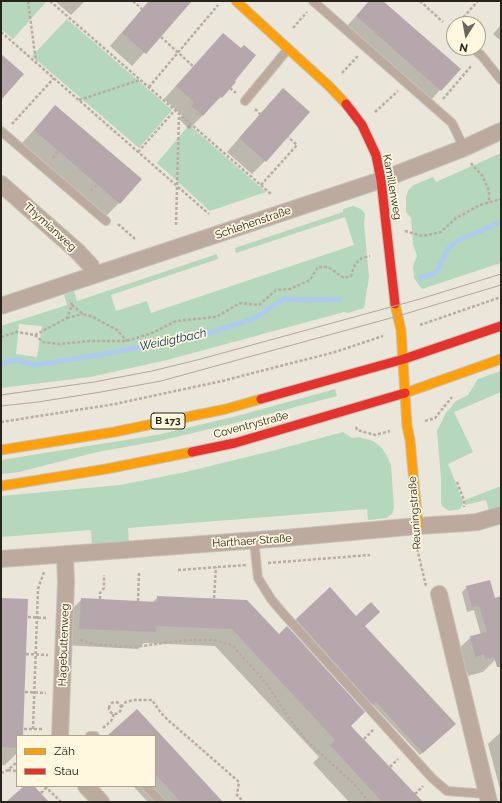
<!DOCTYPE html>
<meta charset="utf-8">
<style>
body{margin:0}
#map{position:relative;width:502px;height:803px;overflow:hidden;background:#eae6d9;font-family:Raleway,sans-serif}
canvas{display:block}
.frame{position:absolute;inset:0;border:2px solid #27241b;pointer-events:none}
.legend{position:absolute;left:16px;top:735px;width:140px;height:52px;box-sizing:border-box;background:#fff7de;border:1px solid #a9a390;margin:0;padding:5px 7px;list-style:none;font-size:12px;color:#27241b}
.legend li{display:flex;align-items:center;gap:8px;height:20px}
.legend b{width:20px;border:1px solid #a9a390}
.north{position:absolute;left:446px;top:16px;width:40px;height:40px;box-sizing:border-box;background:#fff7de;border:1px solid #a9a390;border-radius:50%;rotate:191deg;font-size:11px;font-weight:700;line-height:16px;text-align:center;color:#27241b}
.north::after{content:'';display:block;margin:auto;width:14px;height:18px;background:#6b685e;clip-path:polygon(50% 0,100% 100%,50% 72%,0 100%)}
</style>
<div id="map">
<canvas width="502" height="803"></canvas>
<div class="frame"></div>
<ul class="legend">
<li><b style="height:5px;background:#ff9f0a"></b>Zäh</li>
<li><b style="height:5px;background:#e5322d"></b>Stau</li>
</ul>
<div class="north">N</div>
</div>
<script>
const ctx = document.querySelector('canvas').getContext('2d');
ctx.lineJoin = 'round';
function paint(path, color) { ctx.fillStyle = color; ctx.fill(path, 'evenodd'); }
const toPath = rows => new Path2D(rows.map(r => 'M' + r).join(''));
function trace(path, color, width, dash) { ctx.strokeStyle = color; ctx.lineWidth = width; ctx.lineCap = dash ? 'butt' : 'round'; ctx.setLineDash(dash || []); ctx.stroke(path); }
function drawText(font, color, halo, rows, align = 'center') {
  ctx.font = font + ' Raleway,sans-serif'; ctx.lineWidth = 3.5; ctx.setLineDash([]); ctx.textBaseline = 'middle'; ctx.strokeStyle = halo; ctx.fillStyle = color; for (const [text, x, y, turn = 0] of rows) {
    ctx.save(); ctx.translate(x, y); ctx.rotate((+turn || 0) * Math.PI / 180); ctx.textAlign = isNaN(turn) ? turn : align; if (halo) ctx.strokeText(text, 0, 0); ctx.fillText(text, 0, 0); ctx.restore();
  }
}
paint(toPath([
 [1,1,47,1,13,39,1,29],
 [67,19,172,110,139,148,32,56],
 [189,125,266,192,210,211,157,163],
 [501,153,501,263,422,289,414,278,413,266,417,256,413,244,411,218,406,212,406,197,409,189,414,185,433,177,436,182],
 [353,206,361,209,365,214,364,224,369,277,364,308,348,313,344,312,167,360,90,377,1,388,1,326,67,305,64,295,74,291,77,301,217,254,218,259,111,295,116,311,147,301,151,313,354,245,345,217,236,253,235,248,343,212,343,209],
 [19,324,42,326,37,357,16,354],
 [501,371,501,392,454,412,473,452,448,464,463,501,462,506,460,509,449,511,442,506,441,503,441,478,437,431,446,413,456,401,468,395,478,379],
 [335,389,337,396,239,422,159,441,97,452,19,472,1,474,1,460,157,435,237,416],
 [343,432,352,438,359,437,373,441,382,448,388,458,391,465,394,508,392,514,386,518,368,520,367,509,128,528,129,541,92,544,91,530,1,537,1,496,120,485,181,473,276,450],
 [501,486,501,506,498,508,489,511,486,500,465,505,465,500]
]), '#b5d7bc');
paint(toPath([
 [55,1,85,1,71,15],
 [149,1,180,1,186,6,132,66,110,46],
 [370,1,382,1,459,69,430,101,346,27],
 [501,25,501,41,493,34],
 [223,34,221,97,189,129,179,119,182,115,164,99],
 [270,103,265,161,252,174,227,152],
 [56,106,119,203,106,216,22,143],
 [467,587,494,599,501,597,500,655,483,672,468,676,467,671,458,673,453,654,471,637,481,635,474,610,467,612,462,592],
 [330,589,364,626,452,727,420,755,372,704,369,707,293,623],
 [158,597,279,636,350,726,421,802,349,802,313,763,319,757,215,646,144,643,138,649,63,645,64,617,81,600,152,603],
 [1,599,22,736,17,736,17,753,5,765,1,765],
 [137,710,222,802,148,802,133,786,155,786,155,736,109,736],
 [501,732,501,793,488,744]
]), '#0003');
trace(toPath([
 [420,278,436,273,447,250,457,241,501,222],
 [1,363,16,360,35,365,104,354,200,336,253,319,283,299,307,300,340,299]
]), '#adcbef', 5);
paint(toPath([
 [149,1,192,1,146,54,122,33],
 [369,1,383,1,461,69,441,91,356,16],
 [223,33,241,48,244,45,256,55,235,81,236,82,222,98,220,96,203,116,191,106,194,102,176,86],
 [1,54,24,74,1,100],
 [283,88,310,112,266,162,239,138],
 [55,105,142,179,120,204,34,130],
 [490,580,495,598,501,596,501,667,497,667,494,657,485,659,484,654,475,657,470,636,487,632,479,606,472,607,466,586],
 [330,587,356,616,371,602,380,612,365,626,456,724,423,753,376,702,373,705,296,619],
 [157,596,247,600,279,634,287,626,365,712,351,726,423,802,382,802,330,745,335,740,232,629,156,626,156,632,79,629,81,598,157,602],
 [1,598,28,599,23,736,17,736,17,748,1,747],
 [137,709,162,736,223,802,181,802,155,774,155,736,107,736],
 [24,786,34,786,49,802,6,802]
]), '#b6a7ad');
const lane = toPath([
 [313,1,452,123,464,148],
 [452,30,454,31],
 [472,48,481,55,501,80],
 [245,101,288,49],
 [1,131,106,221],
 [254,540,258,578,271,599,281,611,432,778,447,791,487,794],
 [90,736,95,736],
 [146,786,161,802]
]);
const street = toPath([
 [1,184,77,251,91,266,94,275],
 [1,306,381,180,464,148,501,131],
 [1,559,285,538,418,526,466,523,477,522,501,515],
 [439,594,489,802],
 [60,736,66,582,65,555],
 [86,786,101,802]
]);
const slow = toPath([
 [236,1,330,87,346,104],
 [395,304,401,330,407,426,410,440,418,526],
 [405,393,501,359],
 [1,450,114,432,226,409,261,399],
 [1,486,106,469,192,452]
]);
const jam = toPath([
 [346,104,362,125,376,155,381,180,395,304],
 [404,359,501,326],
 [261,399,404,359],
 [192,452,235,443,405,393]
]);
trace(lane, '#c5c2b8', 10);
trace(street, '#c5c2b8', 18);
trace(slow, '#c5c2b8', 11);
trace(jam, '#c5c2b8', 11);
trace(toPath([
 [28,1,36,62],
 [50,1,271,194],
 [133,1,142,9],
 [420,1,443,22],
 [460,21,478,1],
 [293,28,307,12],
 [1,32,209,214],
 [161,37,194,67],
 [342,73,358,56],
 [149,87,218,5],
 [230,88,236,93],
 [443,99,472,65],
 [79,100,140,80],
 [255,109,260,114],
 [375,112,398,91],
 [12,124,54,78],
 [138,152,175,110],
 [53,158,58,151],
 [471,163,473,166,482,175,489,191,489,203],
 [261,185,297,145,288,137],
 [91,191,97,184],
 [118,224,135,239],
 [176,225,179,114],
 [405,231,423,236,441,232,456,218,480,205,501,199],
 [72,305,83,314,93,317,117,330,127,341],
 [67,318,83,314],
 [420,325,501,297],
 [35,335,67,318,72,305,70,300],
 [1,337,17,332,35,335,43,342,59,344,89,341,127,341,152,333,176,321,216,317,240,303,259,305,276,290,290,289,310,280,318,267,328,267,344,278,351,276,355,264,362,258,370,256],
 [425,421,435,418,452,397],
 [1,422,115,404,222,381,335,352,383,336],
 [356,427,357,430,375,435,390,431],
 [457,482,464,500,464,507],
 [416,544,426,586],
 [268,563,370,555],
 [178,570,246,565],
 [214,598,216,567],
 [100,599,100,593,104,588,104,575],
 [138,601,139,573],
 [28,617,48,618],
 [80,640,94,644,134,647,187,640,213,640,232,645,267,684,291,721,307,741,353,783,369,802],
 [26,654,48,655],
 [25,692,46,693],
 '109 708a6 6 0 1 1 12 0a6 6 0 1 1-12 0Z',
 [121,707,126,702,134,700,152,700,161,713,169,721,190,739,239,782,237,795,244,802],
 [103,728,111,721,114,714],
 [24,729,44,729],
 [33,729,38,589,44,572],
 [364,739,373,730],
 [390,767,398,759],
 [8,770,17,771],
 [1,773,8,770,17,762],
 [45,786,61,802],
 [41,793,47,787],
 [415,794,423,786]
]), '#b8aca2', 2.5, [3, 2]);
trace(lane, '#bcaa9f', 8);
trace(street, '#bcaa9f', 16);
trace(slow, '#ff9f0a', 9);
trace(jam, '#e5322d', 9);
trace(toPath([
 [1,395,94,382,152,371,197,360,420,299,501,274],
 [1,406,38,402,101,392,161,381,398,316,501,285]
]), '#afa69d', 1);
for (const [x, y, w] of [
 [168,421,34]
]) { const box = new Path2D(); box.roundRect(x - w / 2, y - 8, w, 16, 3); ctx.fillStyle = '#fff7de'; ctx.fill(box); trace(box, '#27241b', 1); }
drawText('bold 10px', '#27241b', null, [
 ["B 173",168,421]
]);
drawText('11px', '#27241b', '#fff7de', [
 ["Kamillenweg",392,187,80],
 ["Schlehenstraße",253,223,-19],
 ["Thymianweg",50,227,42],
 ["Coventrystraße",251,425,-15],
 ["Reuningstraße",415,513,-94],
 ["Harthaer Straße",252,541,-4],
 ["Hagebuttenweg",64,645,-88]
]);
drawText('italic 12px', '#082f5b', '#fff7de', [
 ["Weidigtbach",173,340,-12]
]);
</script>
